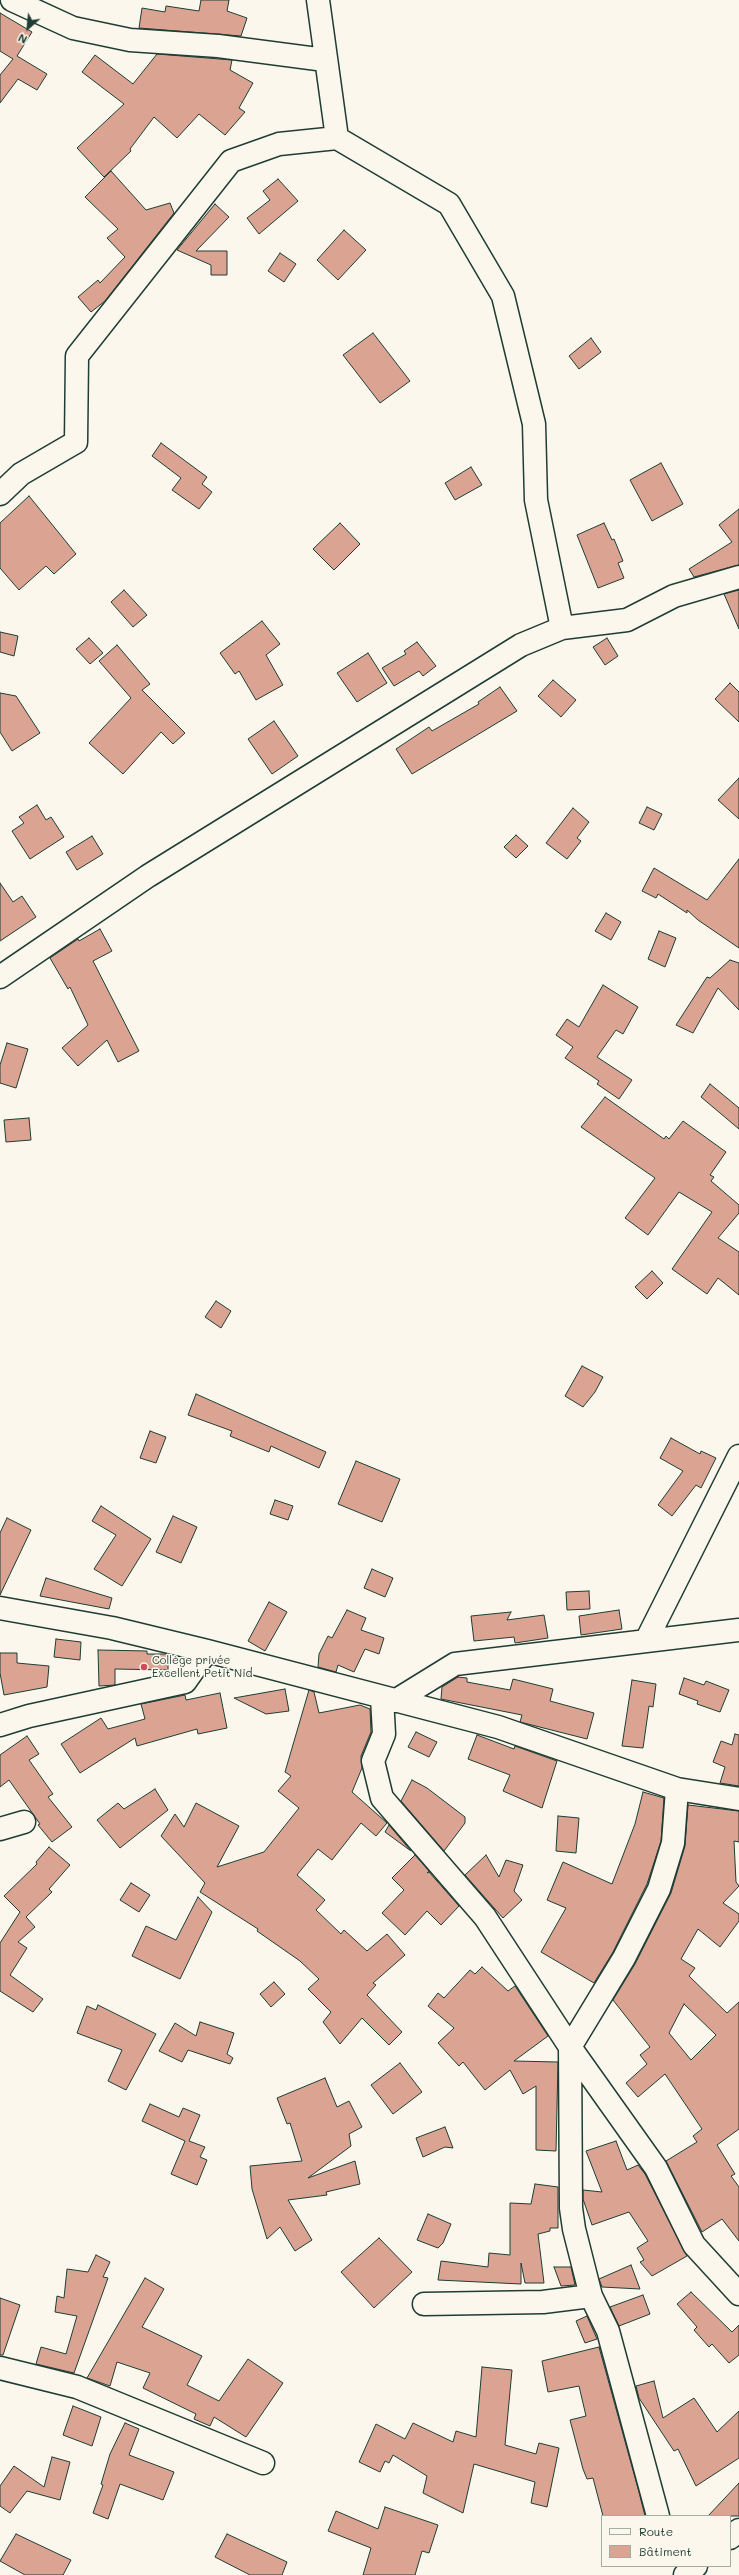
<!DOCTYPE html>
<meta charset="utf-8">
<style>
body{margin:0}
#map{position:relative;width:739px;height:2575px;overflow:hidden;background:#fbf7ec;font-family:Mali,sans-serif}
canvas{display:block}
.legend{position:absolute;left:601px;top:2515px;width:130px;height:52px;box-sizing:border-box;background:#fbf7ec;border:1px solid #a3ada2;margin:0;padding:5px 7px;list-style:none;font-size:12px;color:#1f3d34}
.legend li{display:flex;align-items:center;gap:8px;height:20px}
.legend b{width:20px;border:1px solid #a3ada2}
.north{position:absolute;left:8px;top:8px;width:40px;height:40px;-webkit-text-stroke:3px #fbf7ec;paint-order:stroke;rotate:207deg;font-size:11px;font-weight:700;line-height:16px;text-align:center;color:#1f3d34}
.north::after{content:'';display:block;margin:auto;width:14px;height:18px;background:#1f3d34;clip-path:polygon(50% 0,100% 100%,50% 72%,0 100%)}
</style>
<div id="map">
<canvas width="739" height="2575"></canvas>
<ul class="legend">
<li><b style="height:5px;background:#fbf7ec"></b>Route</li>
<li><b style="height:11px;background:#dba492"></b>Bâtiment</li>
</ul>
<div class="north">N</div>
</div>
<script>
const ctx = document.querySelector('canvas').getContext('2d');
ctx.lineJoin = 'round';
function paint(path, color) { ctx.fillStyle = color; ctx.fill(path, 'evenodd'); }
const toPath = rows => new Path2D(rows.map(r => 'M' + r).join(''));
function trace(path, color, width, dash) { ctx.strokeStyle = color; ctx.lineWidth = width; ctx.lineCap = dash ? 'butt' : 'round'; ctx.setLineDash(dash || []); ctx.stroke(path); }
function drawText(font, color, halo, rows, align = 'center') {
  ctx.font = font + ' Mali,sans-serif'; ctx.lineWidth = 3; ctx.setLineDash([]); ctx.textBaseline = 'middle'; ctx.strokeStyle = halo; ctx.fillStyle = color; for (const [text, x, y, turn = 0] of rows) {
    ctx.save(); ctx.translate(x, y); ctx.rotate((+turn || 0) * Math.PI / 180); ctx.textAlign = isNaN(turn) ? turn : align; if (halo) ctx.strokeText(text, 0, 0); ctx.fillText(text, 0, 0); ctx.restore();
  }
}
const building = toPath([
 [201,0,229,0,227,11,247,18,241,36,139,28,142,8,165,12,166,6,199,11,201,0],
 [0,13,32,32,17,56,47,74,37,90,18,79,0,103,0,75,13,59,0,51,0,13],
 [157,54,232,60,230,70,253,83,239,108,245,112,225,135,199,114,177,138,154,117,130,149,131,151,104,177,77,148,124,104,82,72,95,55,133,84,157,54],
 [111,171,146,210,170,203,174,213,105,301,91,312,78,297,98,280,100,283,125,257,107,238,118,229,85,197,111,171],
 [278,179,298,201,259,234,247,218,270,200,263,191,278,179],
 [215,204,229,217,196,251,227,251,227,275,211,275,211,265,177,250,215,204],
 [344,230,366,250,338,280,317,260,344,230],
 [280,253,296,264,284,282,268,271,280,253],
 [373,333,410,381,380,403,343,355,373,333],
 [591,338,601,352,579,369,569,356,591,338],
 [161,443,207,477,202,484,212,492,199,509,172,490,181,478,152,456,161,443],
 [661,463,683,504,652,521,630,480,661,463],
 [471,467,482,485,455,500,445,483,471,467],
 [29,496,76,554,54,574,46,566,19,590,0,568,0,523,29,496],
 [739,509,739,565,694,577,689,569,732,542,719,525,739,509],
 [340,523,360,544,334,570,313,549,340,523],
 [604,523,612,540,614,539,623,561,618,563,624,578,598,588,577,535,604,523],
 [124,590,147,615,133,627,111,602,124,590],
 [739,590,739,629,724,594,739,590],
 [262,621,280,644,266,655,283,685,256,700,239,671,235,674,220,653,262,621],
 [0,632,18,636,14,656,0,652,0,632],
 [89,638,103,653,90,664,76,649,89,638],
 [607,638,618,656,605,665,593,647,607,638],
 [417,642,436,666,423,676,419,671,394,686,382,668,406,654,404,651,417,642],
 [117,645,150,684,142,690,185,733,173,744,161,732,123,774,89,743,131,698,99,661,117,645],
 [368,653,387,683,357,702,337,673,368,653],
 [553,680,576,700,561,717,538,696,553,680],
 [730,683,739,692,739,722,715,699,730,683],
 [500,687,517,711,412,774,396,749,429,727,432,731,479,704,478,702,500,687],
 [0,693,16,696,40,733,12,751,0,732,0,693],
 [274,721,298,756,272,774,248,739,274,721],
 [739,778,739,819,718,800,739,778],
 [37,805,46,820,51,817,64,837,30,859,12,831,24,823,19,817,37,805],
 [647,807,662,814,654,830,639,823,647,807],
 [573,808,589,822,577,838,581,841,567,859,546,843,573,808],
 [516,835,528,846,516,858,504,847,516,835],
 [92,836,103,854,77,870,66,852,92,836],
 [739,859,739,948,698,920,687,910,687,913,658,894,656,898,642,891,654,868,707,900,739,859],
 [0,883,13,902,22,896,36,917,0,941,0,883],
 [606,913,621,922,611,940,595,931,606,913],
 [100,929,112,951,93,961,139,1051,118,1062,107,1040,78,1066,62,1048,88,1025,70,987,68,989,50,958,78,939,79,941,100,929],
 [659,931,676,938,665,967,648,959,659,931],
 [730,960,739,963,739,1010,718,988,693,1033,676,1025,707,977,710,978,730,960],
 [603,985,638,1007,623,1034,616,1030,597,1057,632,1080,619,1099,597,1084,599,1081,565,1058,573,1047,556,1035,567,1019,579,1027,603,985],
 [7,1043,28,1049,16,1088,0,1083,0,1065,7,1043],
 [710,1084,739,1108,739,1129,701,1097,710,1084],
 [605,1097,664,1139,666,1136,669,1139,683,1121,726,1152,710,1175,714,1177,711,1181,739,1205,739,1213,718,1238,739,1252,739,1295,718,1278,707,1294,672,1269,712,1212,679,1192,648,1235,625,1218,655,1178,581,1127,605,1097],
 [29,1118,31,1140,6,1142,4,1120,29,1118],
 [652,1271,663,1283,647,1299,635,1287,652,1271],
 [216,1301,231,1311,221,1328,205,1317,216,1301],
 [582,1366,603,1377,595,1392,583,1407,565,1396,582,1366],
 [196,1394,326,1452,319,1468,271,1446,269,1452,230,1436,232,1431,188,1415,196,1394],
 [150,1431,166,1437,156,1463,140,1458,150,1431],
 [671,1438,700,1454,701,1451,716,1458,701,1488,696,1485,672,1516,658,1505,683,1471,660,1458,671,1438],
 [356,1461,400,1479,382,1522,338,1504,356,1461],
 [275,1500,293,1506,288,1520,270,1514,275,1500],
 [101,1506,151,1539,122,1586,94,1569,116,1535,92,1521,101,1506],
 [173,1516,197,1527,181,1563,156,1552,173,1516],
 [7,1518,31,1530,0,1595,0,1533,7,1518],
 [372,1569,393,1578,385,1597,364,1588,372,1569],
 [46,1578,112,1598,109,1609,40,1596,46,1578],
 [589,1591,590,1609,567,1610,566,1592,589,1591],
 [269,1602,287,1612,265,1651,248,1641,269,1602],
 [347,1610,366,1618,361,1630,384,1638,379,1654,365,1649,354,1672,338,1665,336,1672,318,1667,319,1654,328,1636,332,1638,347,1610],
 [619,1610,622,1629,581,1635,579,1616,619,1610],
 [511,1612,507,1620,544,1615,548,1638,515,1643,514,1637,474,1641,471,1616,511,1612],
 [56,1639,81,1642,80,1660,54,1657,56,1639],
 [98,1650,147,1651,147,1654,168,1654,168,1670,115,1669,115,1685,99,1686,98,1650],
 [0,1653,17,1653,17,1663,49,1666,47,1687,4,1695,0,1673,0,1653],
 [458,1677,467,1678,467,1682,510,1690,513,1679,553,1689,550,1701,594,1713,587,1739,520,1722,522,1715,441,1699,442,1687,458,1677],
 [684,1678,704,1685,706,1681,729,1690,720,1712,697,1704,698,1701,679,1694,684,1678],
 [632,1680,656,1684,653,1707,649,1706,643,1748,622,1746,632,1680],
 [285,1689,289,1711,266,1714,234,1698,285,1689],
 [309,1690,314,1692,319,1713,360,1705,370,1709,371,1732,361,1756,362,1768,352,1792,387,1823,376,1836,361,1823,332,1860,318,1849,297,1875,325,1900,316,1910,341,1934,344,1930,367,1951,387,1934,405,1955,373,1983,376,1985,367,1995,402,2032,389,2045,362,2018,340,2044,323,2022,331,2012,308,1989,319,1979,300,1961,257,1931,258,1929,200,1892,205,1883,161,1836,175,1814,184,1827,196,1803,239,1826,217,1867,264,1852,299,1808,278,1791,291,1776,285,1772,309,1690],
 [220,1693,227,1728,198,1734,197,1729,137,1746,135,1738,80,1773,61,1744,101,1718,108,1729,145,1719,141,1704,185,1695,186,1700,220,1693],
 [416,1732,437,1742,429,1757,408,1747,416,1732],
 [735,1734,739,1735,739,1786,720,1783,725,1767,713,1762,721,1741,732,1745,735,1734],
 [477,1735,514,1749,515,1746,557,1761,542,1808,503,1791,510,1775,468,1759,477,1735],
 [27,1736,39,1754,29,1760,53,1794,48,1797,72,1827,52,1842,38,1825,40,1824,9,1780,0,1787,0,1755,27,1736],
 [412,1780,427,1788,465,1817,465,1823,444,1851,401,1801,412,1780],
 [155,1789,168,1810,120,1848,97,1820,118,1803,124,1809,155,1789],
 [643,1792,664,1798,661,1841,647,1884,613,1952,594,1983,541,1952,566,1908,547,1900,563,1862,612,1884,635,1824,643,1792],
 [688,1805,739,1811,739,1842,734,1841,736,1882,739,1886,723,1903,739,1914,739,1921,720,1947,698,1929,681,1959,695,1968,689,1976,727,2013,739,2002,739,2129,717,2145,735,2174,731,2176,739,2187,739,2241,722,2219,702,2232,666,2161,697,2142,693,2136,702,2129,665,2074,638,2097,626,2083,647,2064,640,2055,650,2047,613,2000,635,1964,671,1893,685,1846,688,1805],
 [684,2004,716,2035,691,2060,669,2033,684,2004],
 [558,1816,579,1818,576,1853,556,1851,558,1816],
 [389,1825,411,1851,385,1832,389,1825],
 [49,1847,70,1865,49,1889,52,1892,26,1917,35,1927,18,1942,27,1948,10,1975,43,1999,33,2012,0,1991,0,1943,20,1912,4,1896,37,1864,36,1862,49,1847],
 [415,1855,429,1871,427,1873,429,1872,459,1906,441,1925,427,1911,405,1935,382,1913,404,1890,392,1878,415,1855],
 [486,1855,499,1877,506,1860,523,1865,514,1891,522,1900,503,1918,465,1875,486,1855],
 [131,1883,150,1895,139,1912,120,1900,131,1883],
 [198,1897,212,1912,180,1979,132,1956,146,1926,176,1940,198,1897],
 [482,1967,508,1991,515,1986,548,2036,514,2061,558,2062,556,2151,536,2150,536,2086,523,2094,510,2070,485,2090,463,2062,459,2066,438,2043,454,2028,428,2006,438,1993,444,1998,470,1970,475,1974,482,1967],
 [274,1982,285,1994,271,2007,260,1994,274,1982],
 [98,2005,156,2034,126,2090,108,2081,122,2050,77,2033,87,2006,96,2010,98,2005],
 [200,2022,234,2033,227,2054,233,2058,230,2064,188,2050,182,2062,159,2051,175,2023,196,2036,200,2022],
 [400,2063,422,2092,393,2114,371,2085,400,2063],
 [325,2078,337,2107,349,2101,362,2127,349,2134,351,2146,308,2178,355,2161,360,2184,326,2192,327,2195,288,2200,312,2240,295,2251,280,2227,267,2239,252,2189,250,2166,302,2161,290,2123,287,2124,277,2098,325,2078],
 [150,2104,179,2117,183,2108,200,2115,189,2141,205,2147,200,2157,207,2160,197,2185,171,2174,185,2141,142,2121,150,2104],
 [445,2127,453,2148,445,2147,423,2157,416,2138,445,2127],
 [616,2141,627,2170,638,2165,645,2174,687,2256,652,2276,640,2262,644,2260,637,2248,648,2241,629,2212,592,2225,583,2199,583,2190,602,2192,586,2151,616,2141],
 [535,2184,558,2187,558,2228,550,2228,550,2231,538,2234,544,2283,525,2283,521,2263,521,2284,438,2280,441,2261,488,2267,489,2253,510,2255,510,2203,531,2204,535,2184],
 [428,2214,451,2224,443,2243,438,2248,417,2240,428,2214],
 [379,2238,412,2272,374,2308,341,2272,379,2238],
 [96,2255,110,2262,103,2277,108,2278,74,2373,36,2364,41,2347,66,2354,77,2316,55,2312,57,2296,64,2298,67,2269,88,2272,96,2255],
 [631,2265,640,2289,602,2287,599,2279,631,2265],
 [554,2267,571,2267,575,2285,561,2286,554,2267],
 [145,2278,164,2289,142,2327,202,2356,187,2385,219,2401,248,2359,283,2383,246,2437,214,2417,210,2426,194,2419,196,2414,143,2388,150,2373,117,2362,110,2386,87,2378,145,2278],
 [691,2292,732,2332,739,2325,739,2355,729,2363,712,2344,709,2347,694,2330,697,2327,677,2304,691,2292],
 [643,2295,650,2314,619,2326,610,2307,643,2295],
 [0,2298,20,2305,3,2355,0,2355,0,2298],
 [587,2316,597,2339,585,2343,576,2321,587,2316],
 [599,2347,639,2492,645,2516,603,2516,593,2478,587,2479,583,2469,570,2420,586,2416,579,2386,548,2392,542,2361,599,2347],
 [482,2367,512,2370,505,2445,536,2454,539,2443,559,2448,547,2507,531,2503,535,2482,474,2464,463,2513,423,2493,427,2476,393,2455,389,2463,385,2461,380,2472,359,2462,376,2424,405,2439,413,2423,453,2442,456,2431,476,2437,482,2367],
 [654,2381,663,2418,694,2398,717,2432,739,2411,739,2458,696,2486,678,2449,674,2451,639,2398,636,2386,654,2381],
 [73,2406,101,2417,92,2446,63,2435,73,2406],
 [125,2423,139,2429,129,2455,174,2472,163,2500,120,2484,108,2519,93,2513,103,2485,101,2484,110,2454,125,2423],
 [52,2457,70,2462,60,2500,27,2491,10,2513,0,2506,0,2486,14,2466,44,2487,52,2457],
 [739,2483,739,2516,708,2516,739,2483],
 [385,2507,438,2525,429,2553,422,2551,415,2575,363,2575,371,2548,328,2531,336,2511,378,2529,385,2507],
 [16,2534,71,2560,63,2575,25,2575,0,2561,16,2534],
 [227,2534,287,2562,282,2575,250,2575,215,2557,227,2534]
]);
paint(building, '#dba492');
trace(building, '#1f3d34', 1);
const minor = toPath([
 [12,0,73,28,130,40,218,46,325,60],
 [318,0,337,138,449,204,503,296,534,424,536,500,562,628],
 [0,494,21,474,76,442,77,356,231,161,279,144,337,138],
 [0,977,148,876,521,645,562,628,627,620,674,596,739,577],
 [0,1608,112,1628,207,1651,498,1727,677,1789,739,1799],
 [646,1641,739,1456],
 [382,1697,384,1734,373,1761,382,1798,485,1917,570,2047,656,2168,694,2245,739,2294],
 [395,1701,455,1664,739,1630],
 [0,1725,29,1716,185,1682,207,1651],
 [0,1829,24,1822],
 [424,2304,543,2302,591,2296],
 [0,2368,77,2387,263,2463],
 [658,2516,608,2331,591,2296,574,2229,571,2208,570,2047,624,1958,659,1889,673,1843,677,1789],
 [730,2538,739,2530],
 [685,2575,696,2566]
]);
trace(minor, '#1f3d34', 25);
trace(minor, '#fbf7ec', 22);
for (const [x, y, r, color] of [
 [144,1667,4,"#d1495b"]
]) { const dot = new Path2D(); dot.arc(x, y, r, 0, 2 * Math.PI); ctx.fillStyle = color; ctx.fill(dot); trace(dot, '#fbf7ec', 1.5); }
drawText('11px', '#1f3d34', '#fbf7ec', [
 ["Collège privée",152,1661],
 ["Excellent Petit Nid",152,1674]
], 'left');
</script>
